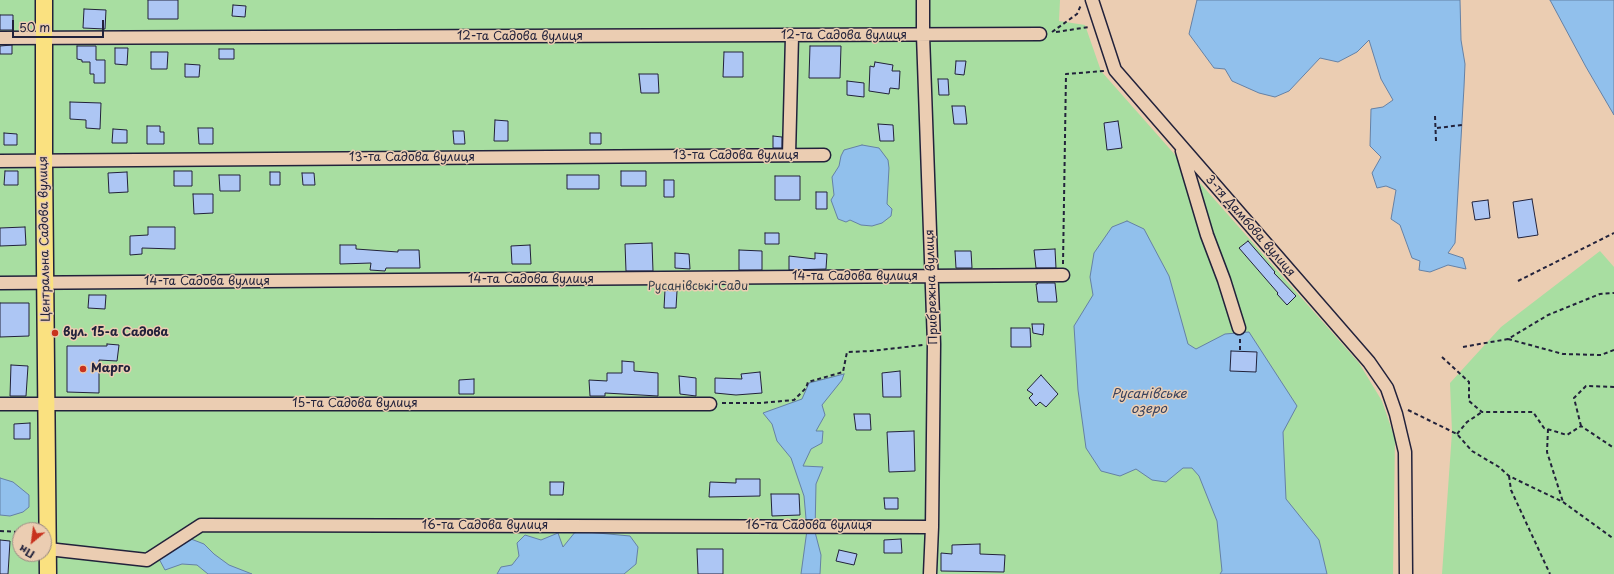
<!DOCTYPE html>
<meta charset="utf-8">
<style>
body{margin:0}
#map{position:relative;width:1614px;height:574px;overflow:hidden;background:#ebcdb2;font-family:"Playpen Sans",sans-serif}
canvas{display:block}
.north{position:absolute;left:12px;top:522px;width:40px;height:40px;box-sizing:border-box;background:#ebcdb2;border:1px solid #9b8982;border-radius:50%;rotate:209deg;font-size:11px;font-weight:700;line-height:16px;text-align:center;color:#22223b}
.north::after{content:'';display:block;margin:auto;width:14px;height:18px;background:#c8321e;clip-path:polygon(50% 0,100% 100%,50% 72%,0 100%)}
.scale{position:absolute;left:12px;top:20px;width:92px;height:18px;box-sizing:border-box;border:2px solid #22223b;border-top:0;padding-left:5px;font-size:12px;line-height:14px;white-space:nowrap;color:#22223b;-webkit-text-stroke:3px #ebcdb2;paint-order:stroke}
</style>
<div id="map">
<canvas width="1614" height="574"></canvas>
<div class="north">Пн</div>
<div class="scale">50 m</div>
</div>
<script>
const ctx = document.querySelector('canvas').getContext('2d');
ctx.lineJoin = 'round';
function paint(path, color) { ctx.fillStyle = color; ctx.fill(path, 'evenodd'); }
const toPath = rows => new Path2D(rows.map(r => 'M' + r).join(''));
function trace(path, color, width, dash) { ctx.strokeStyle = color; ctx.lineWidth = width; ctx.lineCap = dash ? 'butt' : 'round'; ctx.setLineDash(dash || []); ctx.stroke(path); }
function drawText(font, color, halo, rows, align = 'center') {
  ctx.font = font + ' "Playpen Sans",sans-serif'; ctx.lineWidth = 3; ctx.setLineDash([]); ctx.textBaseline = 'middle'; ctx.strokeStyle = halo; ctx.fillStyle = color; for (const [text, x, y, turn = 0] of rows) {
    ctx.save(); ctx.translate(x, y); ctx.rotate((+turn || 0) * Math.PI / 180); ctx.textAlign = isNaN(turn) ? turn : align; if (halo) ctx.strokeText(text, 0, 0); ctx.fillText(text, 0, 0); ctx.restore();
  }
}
paint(toPath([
 [0,0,1060,0,1059,21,1085,25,1101,71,1359,363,1382,401,1395,439,1393,574,0,574],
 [20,530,44,530,44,554,20,554],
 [1600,251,1614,267,1614,574,1442,574,1452,432,1450,383,1501,327]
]), '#a8dea1');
const water = toPath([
 [1197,0,1460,0,1461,40,1465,64,1464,87,1455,243,1448,253,1463,258,1466,269,1448,265,1430,272,1419,270,1420,261,1412,258,1400,225,1391,219,1396,190,1386,186,1377,188,1372,173,1381,157,1370,146,1371,109,1383,107,1393,100,1381,79,1369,40,1357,52,1338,62,1320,58,1289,91,1275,97,1259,93,1232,81,1225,69,1214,68,1189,34,1197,0],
 [1550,0,1614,0,1614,115,1586,67,1550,0],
 [862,145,879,148,888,160,889,168,887,204,892,209,891,216,882,223,872,226,861,225,850,220,846,222,838,219,831,200,834,195,832,177,839,166,841,156,844,150,862,145],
 [1127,221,1144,229,1169,276,1188,344,1196,349,1225,334,1249,332,1297,406,1283,432,1286,499,1319,540,1327,574,1220,574,1222,571,1217,521,1199,476,1192,468,1183,468,1166,482,1152,480,1136,469,1120,476,1101,471,1086,448,1078,390,1074,326,1093,295,1090,277,1094,253,1112,227,1127,221],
 [844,374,842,380,822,405,825,415,816,431,823,431,822,443,811,449,803,466,823,467,816,484,815,532,821,555,820,574,801,574,807,530,804,496,791,458,777,441,772,424,763,413,802,399,809,383,844,374],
 [0,478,13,482,29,495,29,507,23,512,10,516,0,515,0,478],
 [576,531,630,536,638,547,636,564,624,574,497,574,501,567,512,565,519,556,517,543,525,535,541,540,558,533,563,547,576,531],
 [191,539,204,544,214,554,229,565,252,574,208,574,197,565,182,564,165,570,158,557,181,543,191,539]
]);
paint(water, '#91c0ec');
trace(water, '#6581a5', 1);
const building = toPath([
 [148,0,178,0,178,19,148,19,148,0],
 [233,5,246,6,245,17,232,16,233,5],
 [84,9,106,10,105,29,83,28,84,9],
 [0,15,13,15,13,30,0,30,0,15],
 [12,45,12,54,0,54,0,46,12,45],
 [77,46,96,46,96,60,105,60,105,83,94,83,94,74,90,74,90,62,82,62,82,60,77,59,77,46],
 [810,46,841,46,840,78,809,78,810,46],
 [115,48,128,48,127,65,115,64,115,48],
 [219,49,234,49,234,59,219,59,219,49],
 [151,52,168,52,167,69,151,69,151,52],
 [724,52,743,52,743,77,723,77,724,52],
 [956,61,966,61,964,75,955,74,956,61],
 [875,62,893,65,892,71,900,71,899,89,890,88,889,94,869,91,870,66,874,67,875,62],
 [185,64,200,65,199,77,185,77,185,64],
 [639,74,658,74,659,93,641,93,639,74],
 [938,79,948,79,949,95,939,95,938,79],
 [847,81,864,83,864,97,847,95,847,81],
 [70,102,101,103,100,129,86,128,86,120,70,119,70,102],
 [952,106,965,106,967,124,954,124,952,106],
 [495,120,508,121,508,141,494,141,495,120],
 [1118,121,1122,148,1107,150,1104,123,1118,121],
 [878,124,893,125,894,141,880,141,878,124],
 [147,126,160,126,160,132,164,132,164,144,147,144,147,126],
 [198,128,213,128,213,144,199,144,198,128],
 [113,129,127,130,127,143,112,143,113,129],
 [453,131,464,131,465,144,454,144,453,131],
 [4,133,17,134,17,145,4,145,4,133],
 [590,133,601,133,601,144,590,144,590,133],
 [773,136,782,137,782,148,773,148,773,136],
 [5,171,18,171,18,185,4,185,5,171],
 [174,171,192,171,192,186,174,186,174,171],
 [621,171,646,171,646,186,621,186,621,171],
 [127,172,128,192,109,193,108,173,127,172],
 [270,172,280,172,280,185,270,185,270,172],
 [302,173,314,173,315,185,303,185,302,173],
 [219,175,240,175,240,191,220,191,219,175],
 [567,175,599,175,599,189,567,189,567,175],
 [775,176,800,176,800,200,775,200,775,176],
 [664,180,674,180,674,197,664,197,664,180],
 [816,192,827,192,827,209,816,209,816,192],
 [193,194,213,194,213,213,194,214,193,194],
 [1532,199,1538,235,1518,238,1513,202,1532,199],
 [1488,200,1490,218,1475,220,1472,202,1488,200],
 [25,227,26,245,0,246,0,228,25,227],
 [148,227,175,227,175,249,142,248,142,254,130,255,130,236,148,235,148,227],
 [765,233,779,233,779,244,765,244,765,233],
 [1248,241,1275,272,1274,273,1296,296,1287,305,1277,294,1278,293,1239,248,1248,241],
 [652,243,653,271,626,271,625,244,652,243],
 [340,245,356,245,356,249,398,252,398,250,419,250,420,268,386,268,385,271,370,270,371,263,340,264,340,245],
 [530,245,531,264,512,264,511,246,530,245],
 [1055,249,1056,268,1036,268,1034,250,1055,249],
 [739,250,762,251,762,270,739,270,739,250],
 [955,251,971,251,972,268,956,268,955,251],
 [675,253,689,254,690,269,675,268,675,253],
 [815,253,827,254,826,269,789,270,789,256,815,259,815,253],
 [1037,283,1055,283,1057,302,1038,302,1036,284,1038,284,1037,283],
 [665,290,677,291,676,308,664,308,665,290],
 [89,295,106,295,105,309,88,308,89,295],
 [0,303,29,303,29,336,0,337,0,303],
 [1032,324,1044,324,1043,335,1033,333,1032,324],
 [1011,328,1030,328,1031,347,1011,347,1011,328],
 [107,344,119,345,117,361,99,360,99,393,67,392,67,346,107,346,107,344],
 [1231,351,1257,352,1256,372,1230,371,1231,351],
 [622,361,634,362,634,371,658,373,658,396,605,393,605,396,590,396,589,380,607,381,607,373,622,373,622,361],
 [11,365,28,366,26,396,10,396,11,365],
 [900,371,901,397,883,397,882,373,900,371],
 [760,372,762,393,736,395,715,393,715,378,742,379,741,374,760,372],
 [1041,375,1058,394,1046,407,1040,402,1036,406,1029,398,1033,394,1027,390,1041,375],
 [679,376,696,378,696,396,680,394,679,376],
 [474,379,474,394,459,394,459,380,474,379],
 [854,414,870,414,871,430,856,430,854,414],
 [30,423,30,439,14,439,14,424,30,423],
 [914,431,915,471,889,472,887,432,914,431],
 [736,479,760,479,760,496,709,497,710,482,736,483,736,479],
 [550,482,564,482,563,495,550,495,550,482],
 [771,494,799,494,800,515,772,516,771,494],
 [884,498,898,498,898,509,885,509,884,498],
 [901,539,902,553,884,553,884,540,901,539],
 [0,540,10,541,8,574,0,574,0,540],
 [980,544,980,554,1005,555,1004,572,941,571,941,553,952,554,952,545,980,544],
 [697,549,723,549,723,574,698,574,697,549],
 [839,550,857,554,854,565,836,561,839,550]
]);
paint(building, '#adc6f4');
trace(building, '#22223b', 1);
const minor = toPath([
 [923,0,923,35,934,344,932,527,930,574],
 [1092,0,1115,70,1369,362,1387,388,1396,414,1405,452,1406,574],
 [0,38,1040,34],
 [1182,151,1207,235,1224,280,1239,328],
 [789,155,792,36],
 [0,161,824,155],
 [0,283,1063,275],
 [0,404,710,404],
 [48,549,147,560,201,525,932,527]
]);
const major = toPath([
 [44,0,44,161,48,574]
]);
trace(minor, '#22223b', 15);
trace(major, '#22223b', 19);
trace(toPath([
 [1052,32,1077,14,1081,5],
 [1056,32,1089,27],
 [1435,116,1436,141],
 [1437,128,1462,125],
 [1063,264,1066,74,1104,71],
 [1518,281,1614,233],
 [1240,339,1240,350],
 [1508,339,1563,354,1601,355,1614,350],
 [1463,347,1508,339,1548,315,1600,294,1614,293],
 [1442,357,1469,382,1469,401,1482,412,1533,412,1544,428,1567,435,1581,426,1614,448],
 [722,403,760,403,794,400,806,388,808,382,843,372,847,352,871,351,923,345],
 [1408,410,1457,434,1472,451,1499,467,1509,476,1563,502,1614,539],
 [1581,426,1574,398,1586,386,1614,387],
 [1548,429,1547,452,1563,502],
 [1457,434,1467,422,1482,412],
 [1509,476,1511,490,1550,574],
 [0,531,20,532]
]), '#22223b', 2, [4, 3]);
trace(minor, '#ebcdb2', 12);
trace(major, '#fae180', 16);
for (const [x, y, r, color] of [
 [55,333,4,"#c8321e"],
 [83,369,4,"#c8321e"]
]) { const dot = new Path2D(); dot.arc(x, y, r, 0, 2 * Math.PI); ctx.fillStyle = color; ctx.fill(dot); trace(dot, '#ebcdb2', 1.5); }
drawText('12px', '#22223b', '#ebcdb2', [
 ["12-та Садова вулиця",844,36],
 ["12-та Садова вулиця",520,37],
 ["13-та Садова вулиця",736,156],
 ["13-та Садова вулиця",412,158],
 ["3-тя Дамбова вулиця",1250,226,49],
 ["Центральна Садова вулиця",45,239,-91],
 ["14-та Садова вулиця",855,277],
 ["14-та Садова вулиця",531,280],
 ["14-та Садова вулиця",207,282],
 ["Прибрежна вулиця",932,287,-92],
 ["15-та Садова вулиця",355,404],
 ["16-та Садова вулиця",485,526],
 ["16-та Садова вулиця",809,526]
]);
drawText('12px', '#363e4a', '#ebcdb2', [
 ["Русанівські Сади",698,287]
]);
drawText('bold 12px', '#22223b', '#ebcdb2', [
 ["вул. 15-а Садова",63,333],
 ["Марго",91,369]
], 'left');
drawText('italic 13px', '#38425e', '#ebcdb2', [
 ["Русанівське",1149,394],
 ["озеро",1149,409]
]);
</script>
